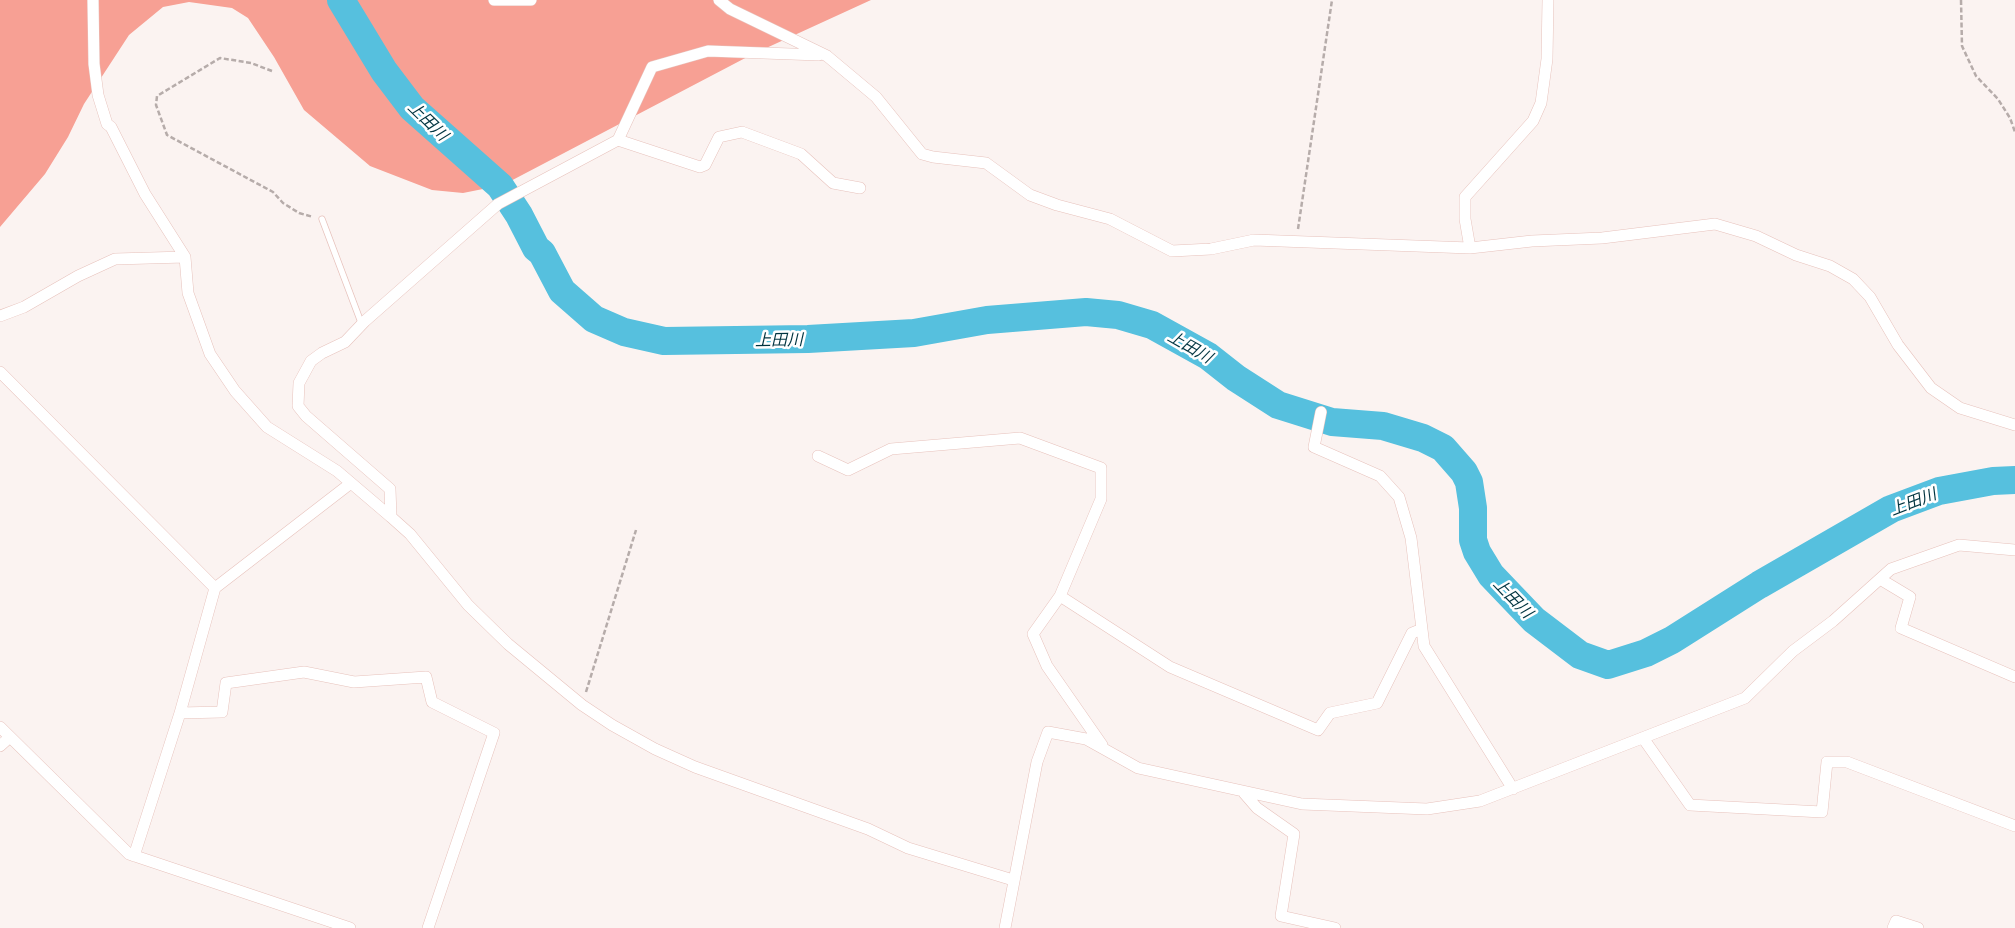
<!DOCTYPE html>
<meta charset="utf-8">
<style>
body{margin:0}
canvas{display:block;background:#fbf3f1}
</style>
<canvas width="2015" height="928"></canvas>
<script>
const ctx = document.querySelector('canvas').getContext('2d');
ctx.lineJoin = 'round';
function paint(path, color) { ctx.fillStyle = color; ctx.fill(path, 'evenodd'); }
const toPath = rows => new Path2D(rows.map(r => 'M' + r).join(''));
function trace(path, color, width, dash) { ctx.strokeStyle = color; ctx.lineWidth = width; ctx.lineCap = dash ? 'butt' : 'round'; ctx.setLineDash(dash || []); ctx.stroke(path); }
function drawText(font, color, halo, rows, align = 'center') {
  ctx.font = font + ' Barlow,"Noto Sans JP",sans-serif'; ctx.lineWidth = 5; ctx.setLineDash([]); ctx.textBaseline = 'middle'; ctx.strokeStyle = halo; ctx.fillStyle = color; for (const [text, x, y, turn = 0] of rows) {
    ctx.save(); ctx.translate(x, y); ctx.rotate((+turn || 0) * Math.PI / 180); ctx.textAlign = isNaN(turn) ? turn : align; if (halo) ctx.strokeText(text, 0, 0); ctx.fillText(text, 0, 0); ctx.restore();
  }
}
paint(toPath([
 [0,0,871,0,751,55,503,185,463,193,432,190,370,166,304,110,274,57,248,18,232,8,189,2,163,7,129,35,84,104,68,137,45,174,0,227]
]), '#f7a094');
trace(toPath([
 [341,0,384,71,412,108,500,186,519,215,536,248,542,253,562,291,594,319,624,332,664,341,808,339,914,333,987,320,1086,312,1118,315,1152,325,1208,356,1236,378,1278,405,1332,422,1383,426,1423,438,1443,448,1464,472,1469,482,1473,508,1473,540,1477,552,1491,575,1534,620,1580,655,1608,665,1646,653,1672,640,1759,585,1891,509,1939,491,1993,481,2015,480]
]), '#56c0de', 28);
const service = toPath([
 [322,219,362,325]
]);
const minor = toPath([
 [93,0,94,64,98,95,107,124,111,127,145,194,185,257,188,293,210,354,235,391,267,427,337,471,391,517,410,534,468,605,508,644,582,705,612,725,655,749,695,767,868,829,908,848,1013,880],
 [494,0,531,0],
 [719,0,730,9,827,56,876,97,922,154,933,157,986,163,1030,195,1057,205,1110,219,1172,251,1211,249,1254,240,1470,248,1532,241,1602,238,1715,224,1756,236,1796,255,1830,266,1853,279,1870,297,1898,345,1931,388,1960,408,2015,425],
 [618,140,700,167,705,165,719,137,742,132,801,154,833,183,860,188],
 [1470,248,1465,219,1465,197,1533,121,1541,103,1547,59,1548,0],
 [0,316,24,307,78,276,115,259,185,257],
 [0,372,215,588],
 [1321,412,1314,447,1380,476,1399,497,1411,538,1424,646,1513,789],
 [818,456,848,470,891,449,1020,438,1101,468,1101,499,1060,596,1170,667,1318,730,1330,713,1377,703,1412,633,1422,629],
 [391,517,390,489,306,416,298,406,299,383,311,361,322,353,345,342,365,321,498,204,618,140,652,67,708,51,819,55],
 [1880,579,1910,597,1901,628,2015,677],
 [1060,596,1033,634,1047,666,1102,745],
 [180,713,222,712,226,683,304,672,354,682,426,677,432,702,494,733,428,928],
 [0,727,129,854,350,928],
 [1643,738,1690,805,1822,812,1827,762,1847,762,2015,826],
 [0,746,10,737],
 [1244,793,1257,808,1294,834,1281,916,1335,928],
 [134,856,180,713,215,588,351,483],
 [1005,928,1037,762,1048,732,1086,739,1138,768,1302,804,1427,809,1480,801,1745,698,1793,651,1833,621,1891,569,1959,545,2015,550],
 [1893,928,1896,921,1918,928]
]);
trace(service, '#e7c2bc', 7);
trace(minor, '#e7c2bc', 12);
trace(toPath([
 [1961,0,1962,46,1976,76,1998,99,2010,118,2015,132],
 [272,71,251,63,220,58,157,96,156,105,167,135,273,192,283,203,299,213,313,217],
 [1298,229,1332,0],
 [586,692,636,530]
]), '#b6acaa', 2.5, [5, 2.5]);
trace(service, '#fff', 5.5);
trace(minor, '#fff', 11);
drawText('italic 16px', '#003440', '#fff', [
 ["上田川",428,121,44],
 ["上田川",779,340,-1],
 ["上田川",1190,347,30],
 ["上田川",1913,502,-21],
 ["上田川",1513,598,46]
]);
</script>
